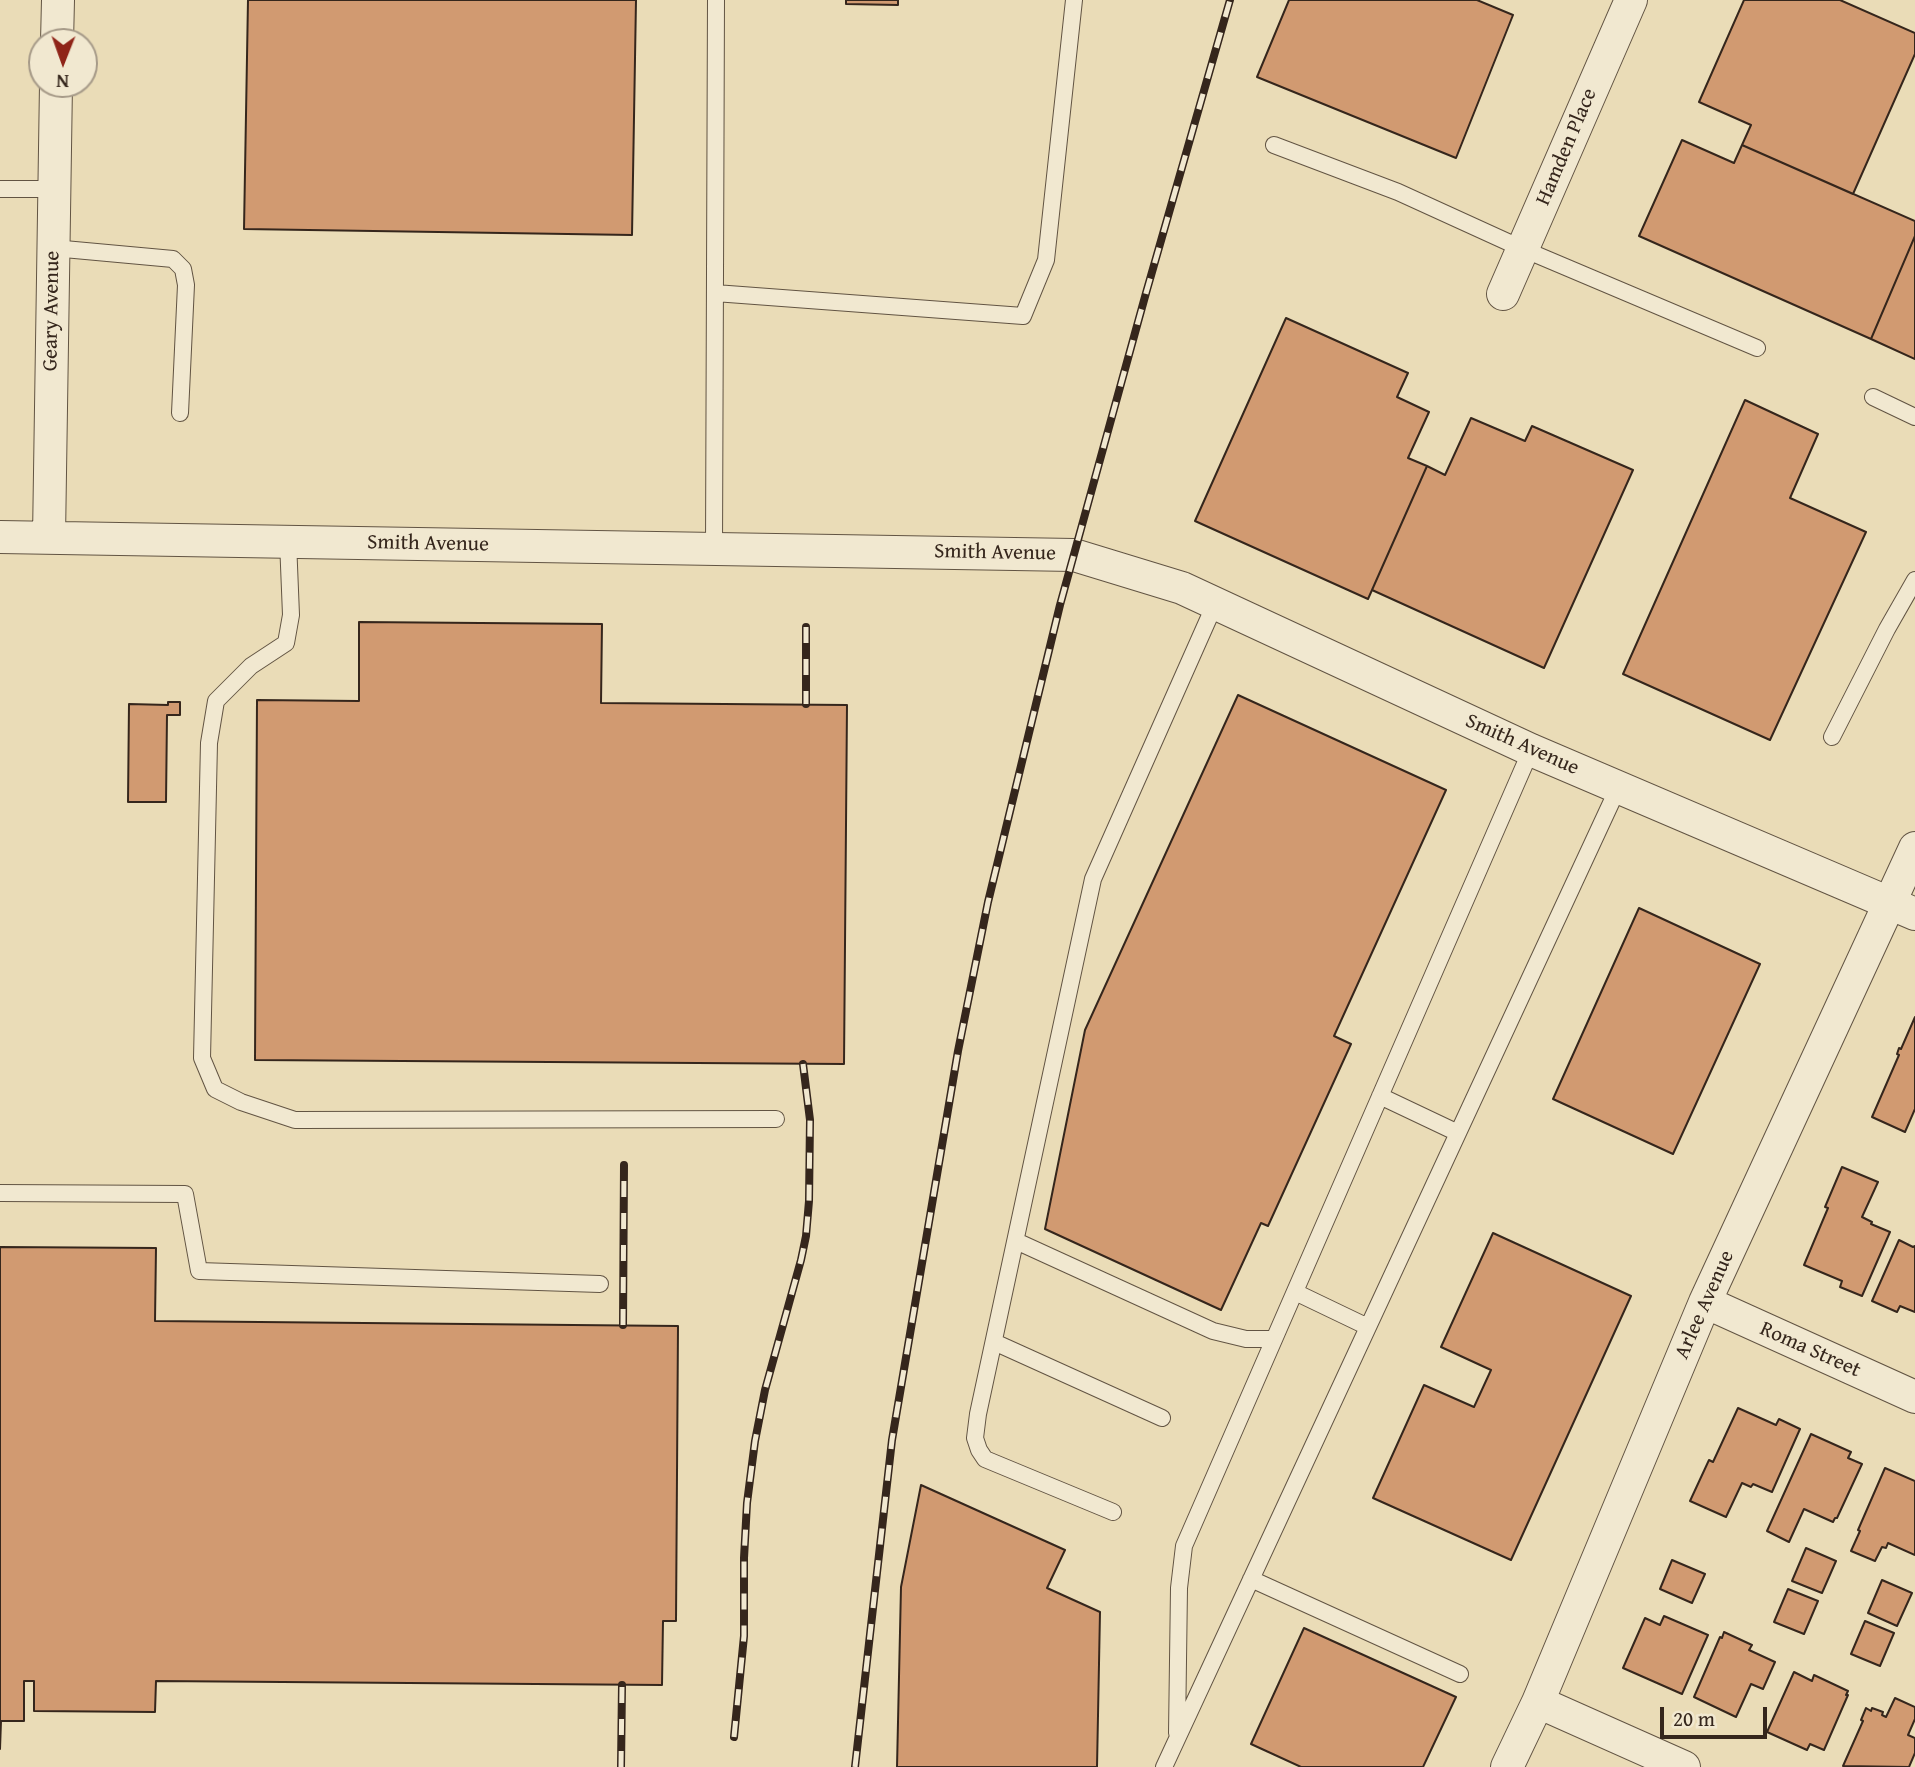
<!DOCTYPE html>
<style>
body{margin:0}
#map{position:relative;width:1915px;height:1767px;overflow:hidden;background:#eadcb7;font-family:"Gentium Book Plus",serif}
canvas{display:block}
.north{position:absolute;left:28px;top:28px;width:70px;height:70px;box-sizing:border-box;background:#f1e8d0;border:2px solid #a69a88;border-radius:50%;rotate:181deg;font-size:19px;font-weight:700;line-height:28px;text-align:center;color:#35261c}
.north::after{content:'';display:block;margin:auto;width:24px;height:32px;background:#8f2418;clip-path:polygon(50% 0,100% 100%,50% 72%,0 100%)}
.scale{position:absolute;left:1660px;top:1707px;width:107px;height:32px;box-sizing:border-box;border:4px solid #35261c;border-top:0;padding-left:9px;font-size:21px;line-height:24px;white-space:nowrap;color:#35261c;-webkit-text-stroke:5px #f1e8d0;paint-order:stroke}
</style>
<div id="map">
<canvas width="1915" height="1767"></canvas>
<div class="north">N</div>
<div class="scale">20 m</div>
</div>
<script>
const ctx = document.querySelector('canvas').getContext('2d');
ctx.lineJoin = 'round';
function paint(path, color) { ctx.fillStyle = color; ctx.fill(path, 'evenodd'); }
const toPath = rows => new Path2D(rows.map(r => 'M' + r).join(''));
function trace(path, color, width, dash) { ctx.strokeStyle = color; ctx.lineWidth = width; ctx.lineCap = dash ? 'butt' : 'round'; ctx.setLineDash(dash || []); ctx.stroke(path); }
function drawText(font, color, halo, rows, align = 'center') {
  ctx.font = font + ' "Gentium Book Plus",serif'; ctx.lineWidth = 5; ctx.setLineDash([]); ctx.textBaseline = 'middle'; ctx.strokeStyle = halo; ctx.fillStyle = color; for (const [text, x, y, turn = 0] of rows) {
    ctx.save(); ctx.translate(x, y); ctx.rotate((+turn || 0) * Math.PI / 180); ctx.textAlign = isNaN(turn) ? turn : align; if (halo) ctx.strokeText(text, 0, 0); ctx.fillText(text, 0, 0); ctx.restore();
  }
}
const building = toPath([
 [248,0,636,0,632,235,244,229,248,0],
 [846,0,898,0,898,5,846,4,846,0],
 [1289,0,1477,0,1513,15,1456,158,1257,77,1289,0],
 [1744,0,1840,0,1915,33,1915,54,1853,194,1742,145,1751,125,1699,102,1744,0],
 [1682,140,1734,163,1742,145,1915,221,1915,236,1871,339,1639,236,1682,140],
 [1915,236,1915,359,1871,339,1915,236],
 [1286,318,1408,373,1397,397,1429,412,1408,458,1427,466,1368,599,1195,521,1286,318],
 [1745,400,1818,434,1790,498,1866,532,1770,740,1623,674,1745,400],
 [1471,418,1525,441,1532,426,1633,470,1544,668,1372,590,1427,466,1445,475,1471,418],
 [359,622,602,624,601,703,847,705,844,1064,255,1060,257,700,359,701,359,622],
 [1238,695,1446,790,1334,1036,1351,1044,1268,1226,1261,1223,1221,1310,1045,1229,1085,1030,1238,695],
 [168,702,180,702,180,715,167,715,166,802,128,802,129,704,168,705,168,702],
 [1639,908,1760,964,1673,1154,1553,1099,1639,908],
 [1915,1017,1915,1109,1905,1132,1872,1117,1899,1055,1897,1054,1899,1048,1901,1049,1915,1017],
 [1842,1167,1878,1182,1862,1217,1872,1222,1871,1224,1890,1232,1862,1296,1840,1287,1842,1281,1804,1265,1828,1208,1825,1207,1842,1167],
 [1493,1233,1631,1296,1511,1560,1373,1498,1424,1385,1474,1407,1491,1370,1441,1347,1493,1233],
 [1899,1240,1913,1247,1915,1246,1915,1312,1900,1306,1897,1312,1872,1301,1899,1240],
 [0,1247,156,1248,155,1321,678,1326,676,1621,663,1621,662,1685,156,1681,155,1712,34,1711,34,1681,24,1681,24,1721,1,1721,0,1749,0,1247],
 [1738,1408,1776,1425,1779,1419,1800,1429,1772,1492,1753,1484,1751,1487,1742,1483,1726,1517,1690,1501,1709,1460,1713,1462,1738,1408],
 [1811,1434,1851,1452,1848,1458,1862,1464,1837,1518,1835,1518,1833,1522,1804,1509,1789,1542,1767,1531,1811,1434],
 [1885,1468,1915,1481,1915,1555,1888,1543,1886,1548,1882,1547,1875,1561,1851,1551,1860,1531,1858,1530,1885,1468],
 [921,1485,1065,1550,1047,1588,1100,1612,1097,1767,897,1767,901,1587,921,1485],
 [1806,1548,1836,1561,1822,1593,1792,1581,1806,1548],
 [1672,1560,1705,1574,1692,1603,1660,1589,1672,1560],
 [1882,1580,1912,1593,1897,1626,1868,1613,1882,1580],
 [1788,1589,1818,1601,1804,1634,1774,1622,1788,1589],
 [1664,1616,1708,1635,1682,1694,1623,1668,1645,1618,1660,1625,1664,1616],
 [1865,1621,1894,1633,1880,1666,1851,1654,1865,1621],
 [1304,1628,1456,1697,1423,1767,1301,1767,1251,1744,1304,1628],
 [1724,1632,1752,1645,1749,1650,1775,1662,1763,1689,1751,1684,1736,1717,1694,1697,1720,1637,1722,1638,1724,1632],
 [1794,1672,1812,1681,1814,1675,1848,1691,1846,1695,1848,1695,1824,1750,1810,1744,1807,1750,1767,1732,1794,1672],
 [1895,1698,1915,1707,1915,1719,1908,1735,1915,1738,1915,1753,1909,1767,1843,1766,1863,1721,1861,1720,1866,1708,1871,1711,1872,1708,1883,1712,1882,1715,1886,1717,1895,1698]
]);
paint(building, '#d19a71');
trace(building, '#35261c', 2);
const lane = toPath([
 [1274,145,1398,192,1523,249,1757,348],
 [0,189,54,189],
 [53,248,173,259,183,269,186,285,180,413],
 [715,293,1023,316,1046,260,1074,0],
 [1873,397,1915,417],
 [288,541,291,615,286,643,251,666,216,701,209,743,202,1058,215,1089,241,1102,295,1120,776,1119],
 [714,548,716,0],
 [1832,737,1887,629,1915,580],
 [1380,1096,1458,1133],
 [0,1193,185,1194,199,1271,600,1284],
 [1016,1241,1213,1331,1246,1339,1274,1339],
 [1295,1292,1368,1327],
 [994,1342,1162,1418],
 [1113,1512,985,1459,979,1450,975,1438,978,1414,1093,879,1215,604],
 [1251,1579,1460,1674],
 [1177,1733,1179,1588,1184,1546,1531,750],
 [1164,1767,1618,788]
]);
const street = toPath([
 [57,42,58,0],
 [1503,294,1631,0],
 [0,537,1074,555,1182,588,1531,750,1915,914],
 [49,537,56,84],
 [1705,1302,1915,1397],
 [1538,1702,1684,1767],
 [1507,1767,1538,1702,1705,1302,1915,848]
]);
trace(lane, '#625443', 18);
trace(street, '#625443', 34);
trace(lane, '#f1e8d0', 16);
trace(street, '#f1e8d0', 32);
const rail = toPath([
 [806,627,806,704],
 [623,1325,624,1165],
 [734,1737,744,1636,744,1558,747,1503,755,1441,765,1390,801,1260,806,1236,809,1201,810,1120,803,1064],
 [621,1767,622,1685],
 [855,1767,892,1440,958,1051,988,902,1060,605,1146,293,1230,0]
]);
trace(rail, '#35261c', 8);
trace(rail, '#f1e8d0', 5, [16]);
drawText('21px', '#35261c', '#f1e8d0', [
 ["Hamden Place",1567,147,-67],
 ["Geary Avenue",52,311,-89],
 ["Smith Avenue",428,544,1],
 ["Smith Avenue",995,553,1],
 ["Smith Avenue",1522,745,24],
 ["Arlee Avenue",1705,1305,-66],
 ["Roma Street",1810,1350,24]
]);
</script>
